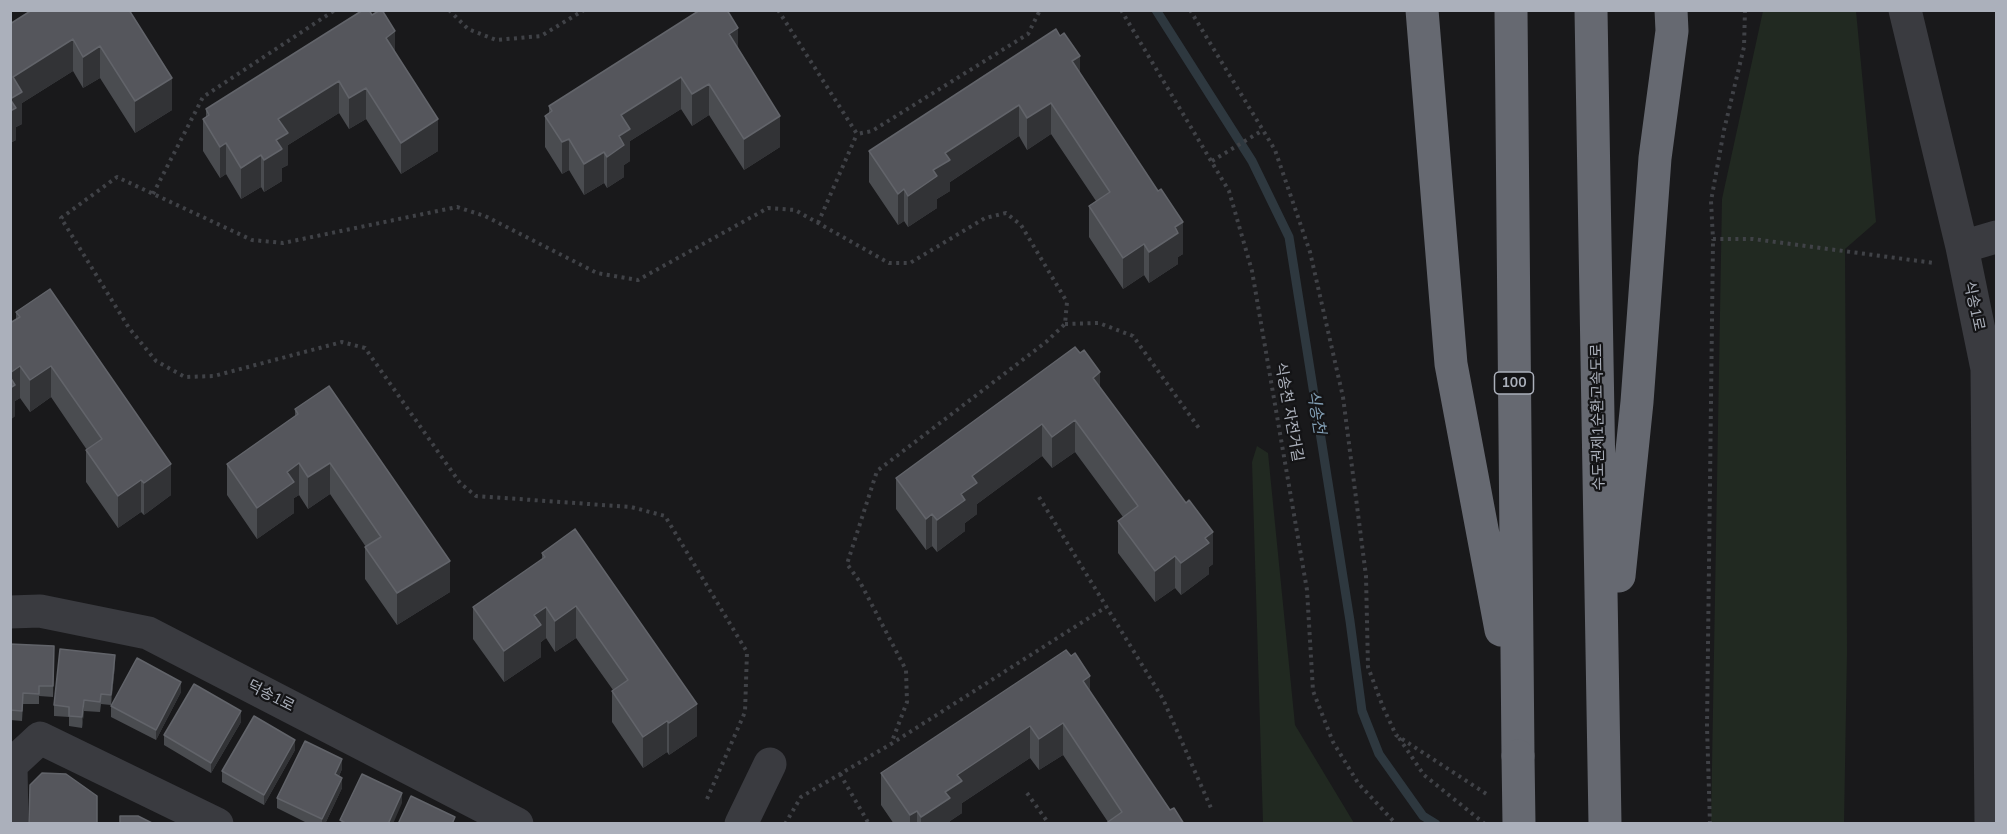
<!DOCTYPE html>
<meta charset="utf-8">
<style>
body{margin:0}
#map{position:relative;width:2007px;height:834px;overflow:hidden;background:#19191b;font-family:Mulish,sans-serif}
canvas{display:block}
.frame{position:absolute;inset:0;border:12px solid #abb0bb;pointer-events:none}
</style>
<div id="map">
<canvas width="2007" height="834"></canvas>
<div class="frame"></div>
</div>
<script>
const ctx = document.querySelector('canvas').getContext('2d');
ctx.lineJoin = 'round';
function paint(path, color) { ctx.fillStyle = color; ctx.fill(path, 'evenodd'); }
const toPath = rows => new Path2D(rows.map(r => 'M' + r).join(''));
function trace(path, color, width, dash) { ctx.strokeStyle = color; ctx.lineWidth = width; ctx.lineCap = dash ? 'butt' : 'round'; ctx.setLineDash(dash || []); ctx.stroke(path); }
function drawText(font, color, halo, rows, align = 'center') {
  ctx.font = font + ' Mulish,"Noto Sans KR",sans-serif'; ctx.lineWidth = 4.5; ctx.setLineDash([]); ctx.textBaseline = 'middle'; ctx.strokeStyle = halo; ctx.fillStyle = color; for (const [text, x, y, turn = 0] of rows) {
    ctx.save(); ctx.translate(x, y); ctx.rotate((+turn || 0) * Math.PI / 180); ctx.textAlign = isNaN(turn) ? turn : align; if (halo) ctx.strokeText(text, 0, 0); ctx.fillText(text, 0, 0); ctx.restore();
  }
}
paint(toPath([
 [1763,11,1856,11,1876,222,1845,249,1847,652,1844,823,1711,823,1722,199],
 [1257,446,1268,453,1295,725,1354,823,1263,823,1252,462]
]), '#212921');
trace(toPath([
 [1156,10,1252,161,1289,237,1350,621,1362,711,1379,754,1423,816,1436,824]
]), '#2e383f', 9);
trace(toPath([
 [449,10,468,29,496,40,541,36,584,10],
 [778,10,857,134,872,131,1028,34,1040,10],
 [1121,10,1229,191,1252,271,1307,590,1313,691,1333,742,1358,783,1396,824],
 [1190,10,1275,150,1310,252,1343,397,1366,576,1368,667,1383,707,1396,735,1488,795],
 [1745,10,1744,47,1724,130,1711,201,1713,239,1753,239,1934,263],
 [1212,161,1263,130],
 [153,194,203,97,335,10],
 [818,223,857,134],
 [1065,324,1099,323,1133,336,1201,431],
 [1039,497,1163,699,1211,808],
 [1399,738,1424,775,1485,824],
 [840,774,869,824],
 [1027,793,1049,824],
 [707,799,745,712,747,652,665,516,631,507,476,496,460,483,365,348,342,342,214,376,185,377,156,361,129,328,61,218,117,177,252,240,283,243,457,207,485,216,597,273,638,280,768,208,795,210,889,263,910,263,985,218,1006,213,1021,225,1067,302,1065,324,1046,342,877,471,847,564,860,582,906,670,907,702,891,744],
 [785,824,801,797,891,744,1106,607],
 [1710,824,1707,727,1713,239]
]), '#404247', 4, [3, 4.5]);
trace(toPath([
 [1905,10,1962,247,1987,369,1991,824],
 [1962,247,1996,237],
 [10,612,40,611,148,633,517,824],
 [12,824,11,765,40,738,217,824],
 [741,824,770,764]
]), '#3a3b40', 33);
trace(toPath([
 [1422,10,1451,364,1501,630],
 [1511,10,1518,756],
 [1591,10,1605,824],
 [1619,576,1637,402,1655,158,1672,31,1671,10]
]), '#666971', 33);
trace(toPath([
 [1518,756,1519,824]
]), '#666971', 33);
paint(toPath([
 [130,10,172,110,135,133,100,78,83,88,73,71,22,103,22,124,16,127,16,140,10,143,10,24],
 [738,49,780,147,744,170,709,115,692,126,681,109,630,141,630,161,624,165,624,177,607,188,604,183,584,195,569,170,562,174,545,147,545,116,549,114,549,106],
 [395,52,438,151,401,174,366,119,349,129,339,113,288,145,288,165,282,168,282,181,264,192,261,187,241,199,226,174,220,178,203,151,203,119,206,117,206,109],
 [1080,73,1183,254,1178,257,1178,264,1149,283,1144,275,1123,289,1089,237,1089,206,1096,201,1051,134,1027,150,1019,136,950,182,950,191,937,199,937,208,908,227,904,221,898,225,869,182,869,151],
 [16,312,171,495,144,515,141,512,118,528,86,482,86,450,87,450,51,397,30,412,20,398,15,401,15,416,10,420,10,324,16,320],
 [1100,387,1213,564,1209,567,1209,574,1181,595,1175,588,1155,602,1118,553,1118,521,1123,517,1075,452,1052,468,1042,456,977,504,977,514,965,523,965,531,937,552,932,546,926,550,896,509,896,478],
 [295,409,450,592,397,625,365,579,365,547,366,547,330,494,308,509,299,495,294,498,294,513,257,539,227,495,227,464,295,417],
 [542,553,697,736,669,755,667,752,643,768,612,722,612,691,613,690,576,638,555,652,546,638,541,642,541,657,504,682,473,639,473,607,542,560],
 [10,644,54,656,53,697,39,696,39,704,23,704,22,721,10,720],
 [115,665,111,705,101,704,100,712,84,711,82,728,69,726,69,717,54,716,54,705],
 [1090,691,1170,810,1184,824,1108,822,1063,755,1039,770,1030,758,962,803,962,813,950,821,950,824,894,824,881,805,881,773],
 [181,692,156,740,111,717,111,706],
 [241,722,211,773,164,745,164,735],
 [295,750,264,805,222,782,222,771],
 [342,769,339,776,342,788,325,824,309,824,277,808,277,798]
]), '#4a4c50');
paint(toPath([
 [738,28,738,59,729,34],
 [395,31,395,63,386,38],
 [73,39,73,71,22,103,22,124,16,127,16,140,10,143,10,99,13,77],
 [100,46,100,78,83,88,83,57],
 [1080,56,1080,88,1072,61],
 [681,77,681,109,630,141,630,161,624,165,624,177,607,188,607,157,619,136,621,115],
 [172,78,172,110,135,133,135,101],
 [339,81,339,113,288,145,288,165,282,168,282,181,264,192,264,160,276,140,278,119],
 [709,84,709,115,692,126,692,94],
 [366,88,366,119,349,129,349,98],
 [1051,103,1051,134,1027,150,1027,118],
 [1019,105,1019,136,950,182,950,191,937,199,937,208,908,227,908,196,933,170,945,153],
 [780,116,780,147,744,170,744,139],
 [438,119,438,151,401,174,401,143],
 [569,139,569,170,562,174,562,142],
 [226,143,226,174,220,178,220,147],
 [604,152,604,183,584,195,584,164],
 [261,155,261,187,241,199,241,168],
 [904,189,904,221,898,225,898,194],
 [1183,222,1183,254,1178,257,1178,264,1149,283,1149,252,1175,227],
 [1144,244,1144,275,1123,289,1123,258],
 [20,366,20,398,15,401,15,416,10,420,10,373],
 [51,366,51,397,30,412,30,380],
 [1100,372,1100,404,1093,378],
 [1075,420,1075,452,1052,468,1052,437],
 [1042,424,1042,456,977,504,977,514,965,523,965,531,937,552,937,520,961,494,972,476],
 [299,463,299,495,294,498,294,513,257,539,257,508,287,472],
 [330,463,330,494,308,509,308,477],
 [171,464,171,495,144,515,144,483],
 [141,480,141,512,118,528,118,496],
 [932,514,932,546,926,550,926,519],
 [1213,532,1213,564,1209,567,1209,574,1181,595,1181,563,1205,538],
 [1175,556,1175,588,1155,602,1155,571],
 [450,561,450,592,397,625,397,593],
 [576,606,576,638,555,652,555,621],
 [546,607,546,638,541,642,541,657,504,682,504,651,534,615],
 [115,655,115,665,111,705,111,695],
 [1090,676,1090,708,1083,681],
 [181,682,181,692,156,740,156,730],
 [84,700,84,711,82,728,82,717],
 [697,704,697,736,669,755,669,723],
 [241,711,241,722,211,773,211,763],
 [667,721,667,752,643,768,643,737],
 [1063,723,1063,755,1039,770,1039,739],
 [1030,726,1030,758,962,803,962,813,950,821,950,824,921,824,921,817,957,775],
 [295,740,295,750,264,805,264,795],
 [342,759,342,769,335,785,335,774],
 [342,778,342,788,325,824,322,824,322,819],
 [402,793,402,803,393,824,388,824],
 [917,811,917,824,910,824,910,815]
]), '#323336');
const building = toPath([
 [32,10,129,10,172,78,135,101,100,46,83,57,73,39,13,77,22,92,10,99,10,24,32,10],
 [363,10,369,10,372,15,380,10,382,10,395,31,386,38,438,119,401,143,366,88,349,98,339,81,278,119,288,133,276,140,282,149,264,160,261,155,241,168,226,143,220,147,203,119,209,115,206,109,363,10],
 [700,10,727,10,738,28,729,34,780,116,744,139,709,84,692,94,681,77,621,115,630,129,619,136,624,145,607,157,604,152,584,164,569,139,562,142,545,116,552,111,549,106,700,10],
 [1056,29,1060,36,1064,33,1080,56,1072,61,1158,191,1161,189,1183,222,1175,227,1178,233,1149,252,1144,244,1123,258,1089,206,1110,192,1051,103,1027,118,1019,105,945,153,950,160,933,170,937,176,908,196,904,189,898,194,869,151,1056,29],
 [10,99,16,108,10,111,10,99],
 [50,289,171,464,144,483,141,480,118,496,86,450,102,439,51,366,30,380,20,366,10,373,10,323,20,317,16,312,50,289],
 [1075,347,1080,353,1084,350,1100,372,1093,378,1186,503,1189,500,1213,532,1205,538,1209,543,1181,563,1175,556,1155,571,1118,521,1138,506,1075,420,1052,437,1042,424,972,476,977,483,961,494,965,500,937,520,932,514,926,519,896,478,1075,347],
 [10,377,15,385,10,388,10,377],
 [329,386,450,561,397,593,365,547,381,537,330,463,308,477,299,463,287,472,294,482,257,508,227,464,298,414,295,409,329,386],
 [575,529,697,704,669,723,667,721,643,737,612,691,628,680,576,606,555,621,546,607,534,615,541,625,504,651,473,607,545,557,542,553,575,529],
 [10,644,54,646,53,686,39,686,39,694,23,693,22,711,10,710,10,644],
 [60,649,115,655,111,695,101,694,100,702,84,700,82,717,69,716,69,707,54,705,60,649],
 [1066,650,1071,656,1075,653,1090,676,1083,681,1170,810,1174,808,1184,824,1105,824,1122,812,1063,723,1039,739,1030,726,957,775,962,781,945,792,950,798,921,817,917,811,910,815,881,773,1066,650],
 [137,658,181,682,156,730,111,706,137,658],
 [194,684,241,711,211,763,164,735,194,684],
 [254,716,295,740,264,795,222,771,254,716],
 [305,741,342,759,335,774,342,778,322,819,277,798,305,741],
 [42,773,66,774,97,796,97,824,29,824,30,785,42,773],
 [362,774,402,793,388,824,347,824,340,820,362,774],
 [411,796,455,817,452,824,398,824,411,796],
 [120,816,138,816,154,824,120,824,120,816]
]);
paint(building, '#55565c');
trace(building, '#62646a', 1.5);
for (const [x, y, w] of [
 [1514,383,39]
]) { const box = new Path2D(); box.roundRect(x - w / 2, y - 11, w, 22, 4.5); ctx.fillStyle = '#141416'; ctx.fill(box); trace(box, '#abb0bb', 1.5); }
drawText('bold 14px', '#abb0bb', null, [
 ["100",1514,383]
]);
drawText('15px', '#abb0bb', '#141416', [
 ["식송1로",1974,306,78],
 ["식송천 자전거길",1289,412,80],
 ["수도권제1순환고속도로",1598,417,-91],
 ["덕송1로",271,696,27]
]);
drawText('italic 16px', '#829fb5', '#141416', [
 ["식송천",1316,412,81]
]);
</script>
